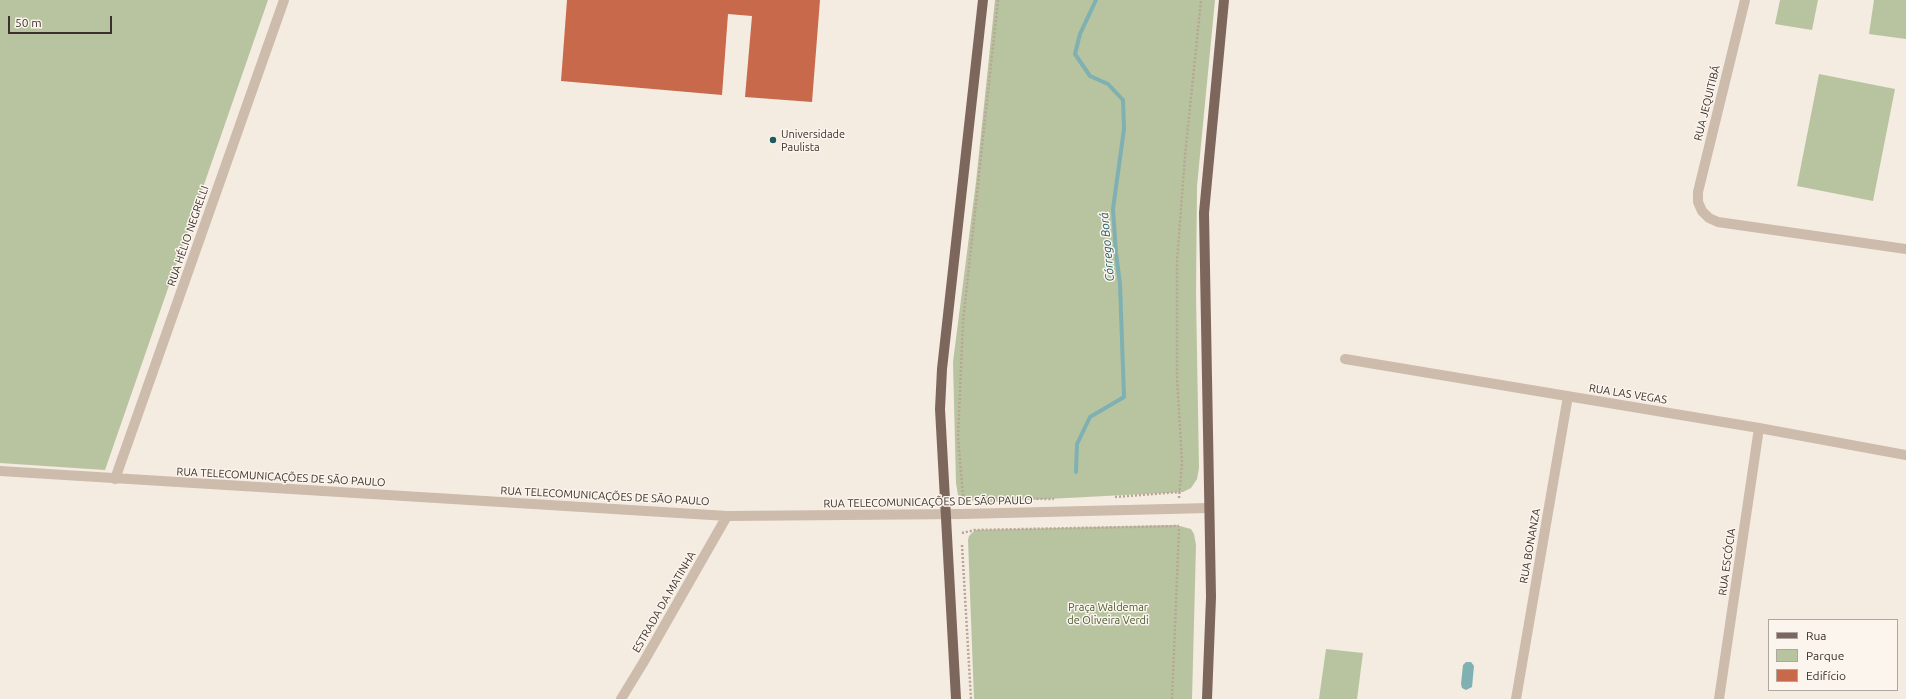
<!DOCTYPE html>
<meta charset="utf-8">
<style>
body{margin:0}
#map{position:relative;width:1906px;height:699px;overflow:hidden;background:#f4ebe1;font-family:Ubuntu,sans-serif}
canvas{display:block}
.legend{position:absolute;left:1768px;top:619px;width:130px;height:72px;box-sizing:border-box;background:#fbf5ee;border:1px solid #aea6a0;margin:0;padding:5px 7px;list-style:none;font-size:12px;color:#3b302b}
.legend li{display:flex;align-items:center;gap:8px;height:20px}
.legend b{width:20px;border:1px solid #aea6a0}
.scale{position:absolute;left:8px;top:16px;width:104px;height:18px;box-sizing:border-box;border:2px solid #3b302b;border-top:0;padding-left:5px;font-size:12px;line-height:14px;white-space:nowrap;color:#3b302b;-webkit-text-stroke:3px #fbf5ee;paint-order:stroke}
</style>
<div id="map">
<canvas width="1906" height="699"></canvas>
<ul class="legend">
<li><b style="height:5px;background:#7d675c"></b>Rua</li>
<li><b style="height:11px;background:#b8c4a0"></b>Parque</li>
<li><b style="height:11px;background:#c8694b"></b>Edifício</li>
</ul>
<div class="scale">50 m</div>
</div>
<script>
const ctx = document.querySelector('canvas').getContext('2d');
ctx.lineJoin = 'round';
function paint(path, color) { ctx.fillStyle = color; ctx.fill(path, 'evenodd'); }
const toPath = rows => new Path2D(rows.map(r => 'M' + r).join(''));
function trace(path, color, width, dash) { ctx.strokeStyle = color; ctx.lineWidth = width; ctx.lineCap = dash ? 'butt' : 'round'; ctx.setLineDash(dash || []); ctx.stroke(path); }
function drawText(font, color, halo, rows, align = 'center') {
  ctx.font = font + ' Ubuntu,sans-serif'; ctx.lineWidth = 3; ctx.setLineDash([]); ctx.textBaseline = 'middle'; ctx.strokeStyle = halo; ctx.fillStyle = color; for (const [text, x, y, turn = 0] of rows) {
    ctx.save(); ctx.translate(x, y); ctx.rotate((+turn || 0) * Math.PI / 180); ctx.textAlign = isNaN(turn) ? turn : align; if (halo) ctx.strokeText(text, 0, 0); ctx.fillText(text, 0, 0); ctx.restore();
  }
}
paint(toPath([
 [0,0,268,0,105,470,0,463],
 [995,0,1215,0,1197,186,1196,295,1199,468,1197,479,1191,488,1183,492,989,502,966,500,958,495,956,483,953,362,976,182],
 [1780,0,1818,0,1812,30,1775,24],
 [1874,0,1906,0,1906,39,1869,34],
 [1819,74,1895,89,1873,201,1797,186],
 [1176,525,1191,529,1194,534,1196,545,1192,699,974,699,968,540,969,536,975,530],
 [1326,649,1363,653,1357,699,1319,699]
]), '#b8c4a0');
paint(toPath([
 [1466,662,1471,662,1474,666,1472,687,1466,690,1462,688,1461,684,1463,665]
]), '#7fb0b2');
trace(toPath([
 [1076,472,1077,444,1090,417,1124,397,1120,284,1116,253,1113,209,1124,129,1123,100,1108,84,1090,76,1075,54,1080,34,1096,0]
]), '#7fb0b2', 4);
paint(toPath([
 [567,0,820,0,812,102,745,97,752,16,728,14,722,95,561,81]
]), '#c8694b');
trace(toPath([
 [998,0,963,322,958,437,963,496,969,498,1054,499],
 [1115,497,1180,492],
 [1179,498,1182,463,1177,377,1177,261,1185,156,1201,0],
 [962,533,975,530,1179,526],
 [962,545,971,699],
 [1172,699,1179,529]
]), '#b9a596', 2.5, [2, 2]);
trace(toPath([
 [1745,0,1698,192,1698,202,1702,211,1709,218,1718,222,1906,249],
 [1345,359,1759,428,1906,455],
 [0,471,727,516,962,514,1209,508],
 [115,479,284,0],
 [621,699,643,663,727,516],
 [1516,699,1568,396],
 [1719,699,1759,428]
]), '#cdbbac', 10);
trace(toPath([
 [956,699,940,409,942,369,983,0],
 [1207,699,1211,597,1204,213,1224,0]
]), '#7d675c', 10);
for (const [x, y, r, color] of [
 [773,140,4,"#1f5a5e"]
]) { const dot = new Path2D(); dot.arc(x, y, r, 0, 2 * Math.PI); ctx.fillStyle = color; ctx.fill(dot); trace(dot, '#fbf5ee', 1.5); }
drawText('11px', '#3b302b', '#fbf5ee', [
 ["RUA JEQUITIBÁ",1707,103,-76],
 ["RUA HÉLIO NEGRELLI",188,236,-71],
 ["RUA LAS VEGAS",1628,394,9],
 ["RUA TELECOMUNICAÇÕES DE SÃO PAULO",281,477,3],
 ["RUA TELECOMUNICAÇÕES DE SÃO PAULO",605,496,3],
 ["RUA TELECOMUNICAÇÕES DE SÃO PAULO",928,502,-1],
 ["RUA BONANZA",1530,546,-80],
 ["RUA ESCÓCIA",1727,562,-82],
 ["ESTRADA DA MATINHA",664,602,-60]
]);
drawText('11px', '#3b302b', '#fbf5ee', [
 ["Universidade",781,134],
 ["Paulista",781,147]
], 'left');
drawText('11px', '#4a5a2e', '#fbf5ee', [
 ["Praça Waldemar",1108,607],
 ["de Oliveira Verdi",1108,620]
]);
drawText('italic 12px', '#1f5a5e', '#fbf5ee', [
 ["Córrego Borá",1107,247,-95]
]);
</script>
